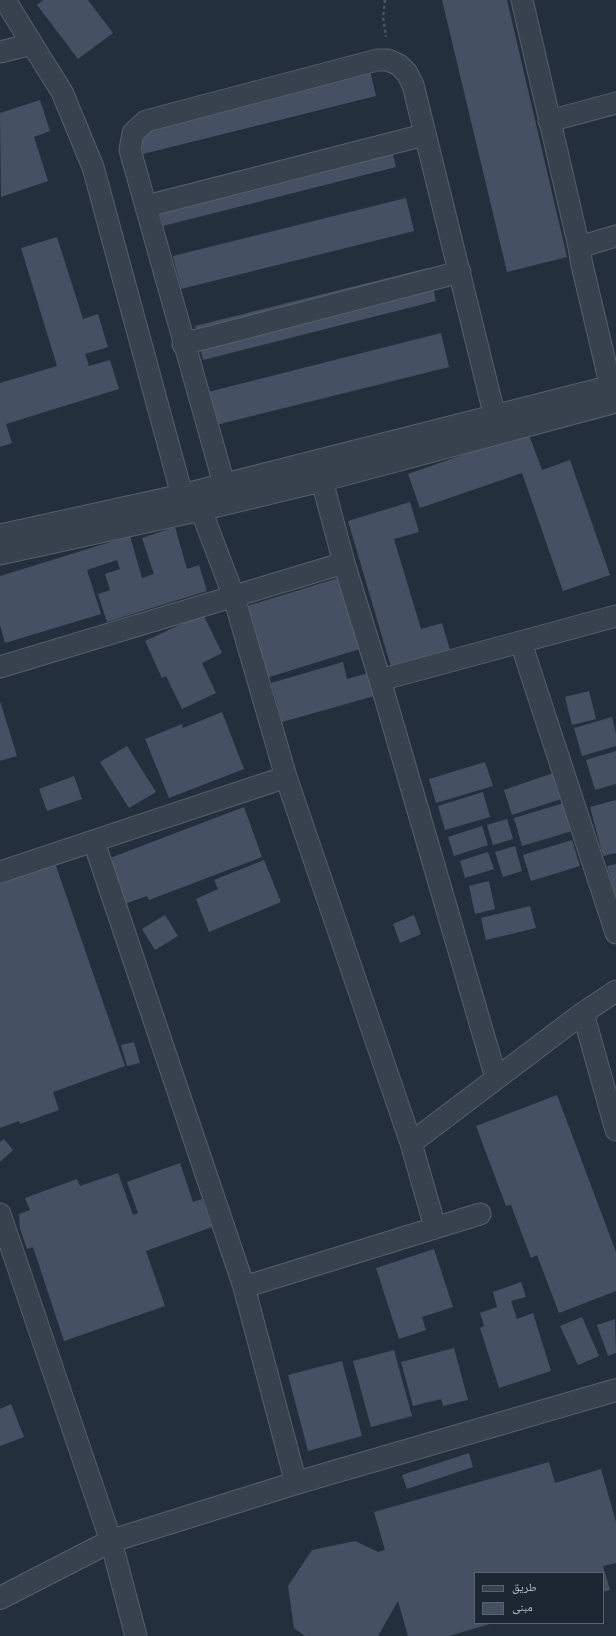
<!DOCTYPE html>
<meta charset="utf-8">
<style>
body{margin:0}
#map{position:relative;width:616px;height:1636px;overflow:hidden;background:#242f3e;font-family:"Sofia Sans Condensed","Noto Naskh Arabic",sans-serif}
canvas{display:block}
.legend{position:absolute;left:474px;top:1572px;width:130px;height:52px;box-sizing:border-box;background:#1d2633;border:1px solid #59626f;margin:0;padding:5px 7px;list-style:none;font-size:12px;color:#b4bcc9}
.legend li{display:flex;align-items:center;gap:8px;height:20px}
.legend b{width:20px;border:1px solid #59626f}
</style>
<div id="map">
<canvas width="616" height="1636"></canvas>
<ul class="legend">
<li><b style="height:5px;background:#38414e"></b>طريق</li>
<li><b style="height:11px;background:#455162"></b>مبنى</li>
</ul>
</div>
<script>
const ctx = document.querySelector('canvas').getContext('2d');
ctx.lineJoin = 'round';
function paint(path, color) { ctx.fillStyle = color; ctx.fill(path, 'evenodd'); }
const toPath = rows => new Path2D(rows.map(r => 'M' + r).join(''));
function trace(path, color, width, dash) { ctx.strokeStyle = color; ctx.lineWidth = width; ctx.lineCap = dash ? 'butt' : 'round'; ctx.setLineDash(dash || []); ctx.stroke(path); }
paint(toPath([
 [43,0,88,0,113,33,78,59,37,5],
 [442,0,507,0,567,257,507,272],
 [368,62,376,96,143,154,135,120],
 [40,100,50,131,34,137,48,181,1,197,0,113],
 [388,134,396,167,163,226,155,192],
 [406,198,414,231,181,289,173,256],
 [57,237,83,319,98,314,108,347,85,354,89,366,110,360,119,389,6,424,12,443,0,447,0,383,57,366,21,248],
 [428,268,436,301,203,360,195,326],
 [441,333,449,367,216,425,208,392],
 [528,432,542,470,570,460,610,575,563,591,522,473,420,508,408,474],
 [410,502,419,532,394,539,421,629,442,623,450,650,391,667,348,521],
 [175,527,187,569,199,565,207,591,107,622,98,594,110,590,105,574,120,569,117,560,87,570,101,614,5,643,0,625,0,576,130,536,142,578,154,574,142,538],
 [338,578,360,649,266,678,244,607],
 [203,614,222,653,202,663,216,693,182,709,166,676,162,678,145,641],
 [343,662,347,679,372,672,378,695,282,722,271,683],
 [589,691,596,719,572,725,565,697],
 [0,701,17,756,0,761],
 [222,712,244,769,169,798,145,739,182,724,183,728],
 [612,717,616,733,616,746,582,756,574,728],
 [127,746,156,792,129,808,100,762],
 [616,751,616,784,595,790,586,760],
 [485,762,493,786,436,803,429,779],
 [553,773,561,799,512,815,504,790],
 [74,776,82,799,47,811,39,789],
 [483,792,490,817,445,830,438,806],
 [616,800,616,853,603,856,590,807],
 [564,803,572,831,522,846,514,818],
 [244,807,262,857,149,900,147,896,119,906,102,861],
 [507,819,513,839,493,845,487,825],
 [482,826,488,845,454,856,448,837],
 [572,840,580,866,531,881,523,855],
 [515,846,522,871,503,877,495,852],
 [488,852,494,869,465,878,460,861],
 [264,860,281,902,209,932,196,899,218,889,214,880],
 [55,863,125,1066,53,1092,59,1110,20,1124,19,1121,0,1128,0,883],
 [616,864,616,899,607,866],
 [489,881,495,909,475,914,469,886],
 [530,906,536,928,486,940,481,918],
 [165,915,178,936,155,950,142,929],
 [414,915,421,934,400,943,393,924],
 [134,1042,140,1063,127,1066,121,1045],
 [557,1095,616,1252,616,1291,559,1313,537,1255,531,1258,511,1205,506,1206,476,1126],
 [4,1139,13,1150,0,1162,0,1142],
 [180,1163,193,1202,202,1199,212,1227,146,1251,165,1306,64,1341,33,1247,27,1249,20,1229,19,1214,30,1210,25,1198,77,1179,80,1186,118,1173,133,1215,138,1213,127,1182],
 [434,1249,453,1307,422,1317,426,1330,399,1339,376,1268],
 [521,1282,526,1297,511,1301,517,1319,533,1313,551,1371,499,1388,480,1328,484,1326,480,1313,497,1307,493,1292],
 [582,1317,599,1356,578,1365,560,1326],
 [615,1319,616,1353,608,1356,597,1325],
 [454,1348,468,1400,443,1406,441,1399,413,1406,401,1362],
 [394,1350,412,1416,371,1427,353,1361],
 [342,1361,362,1436,308,1451,288,1375],
 [11,1404,24,1437,0,1446,0,1409],
 [469,1453,473,1467,407,1489,402,1475],
 [549,1462,555,1483,601,1469,616,1522,616,1563,603,1566,610,1590,603,1592,603,1573,475,1573,475,1623,493,1623,449,1636,408,1636,398,1601,378,1636,305,1636,294,1628,288,1586,312,1550,355,1541,378,1552,385,1550,374,1512]
]), '#455162');
const minor = toPath([
 [522,0,579,247],
 [32,44,62,92,93,167,182,495,201,510,234,597,286,777,411,1143,435,1227],
 [0,52,32,44,5,0],
 [549,121,616,103],
 [147,206,424,135],
 [183,344,460,272],
 [614,400,582,265,579,247,616,236],
 [317,462,344,563,380,680,496,1078],
 [224,484,130,150,133,133,146,121,377,60,388,60,399,65,407,73,413,85,495,417],
 [0,535,182,495,616,385],
 [0,554,201,510,321,481,616,402],
 [521,643,616,933],
 [0,667,344,563],
 [380,680,616,616],
 [94,842,244,1287,296,1483],
 [0,872,286,777],
 [583,1013,616,1130],
 [411,1143,583,1013,616,991],
 [0,1214,111,1541,136,1636],
 [244,1287,480,1214]
]);
const tertiary = toPath([
 [0,1598,111,1541,296,1483,616,1390]
]);
trace(minor, '#565f6c', 23);
trace(tertiary, '#565f6c', 24);
trace(toPath([
 [385,0,383,17,386,37]
]), '#44595c', 2.5, [3, 3]);
trace(minor, '#38414e', 21);
trace(tertiary, '#38414e', 22);
</script>
